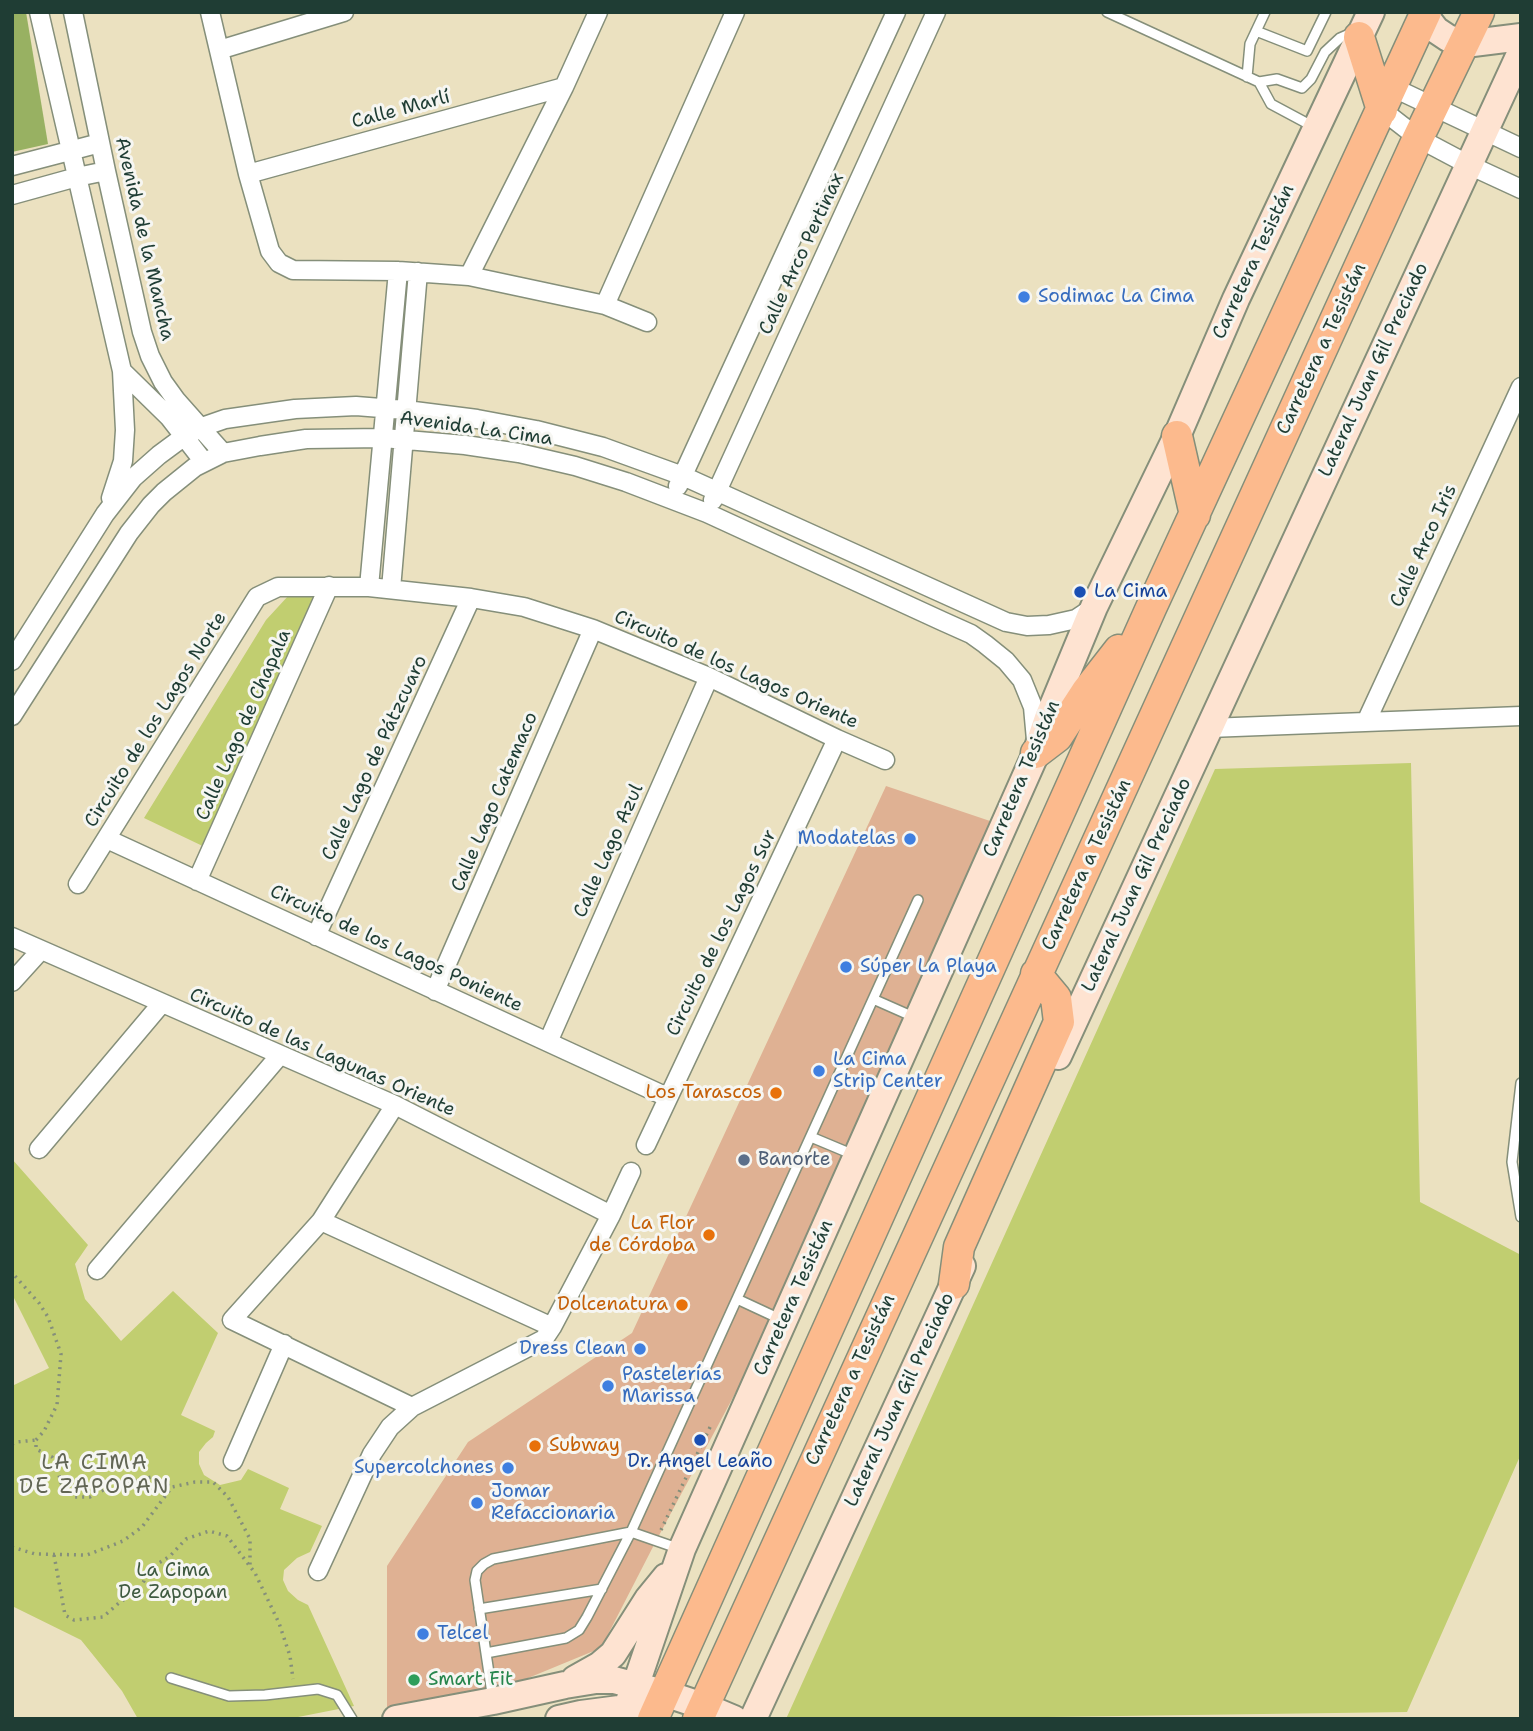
<!DOCTYPE html>
<meta charset="utf-8">
<style>
body{margin:0}
#map{position:relative;width:1533px;height:1731px;overflow:hidden;background:#ebe1c0;font-family:"Shantell Sans",sans-serif}
canvas{display:block}
.frame{position:absolute;inset:0;border:14px solid #1f3d34;pointer-events:none}
</style>
<div id="map">
<canvas width="1533" height="1731"></canvas>
<div class="frame"></div>
</div>
<script>
const ctx = document.querySelector('canvas').getContext('2d');
ctx.lineJoin = 'round';
function paint(path, color) { ctx.fillStyle = color; ctx.fill(path, 'evenodd'); }
const toPath = rows => new Path2D(rows.map(r => 'M' + r).join(''));
function trace(path, color, width, dash) { ctx.strokeStyle = color; ctx.lineWidth = width; ctx.lineCap = dash ? 'butt' : 'round'; ctx.setLineDash(dash || []); ctx.stroke(path); }
function drawText(font, color, halo, rows, align = 'center') {
  ctx.font = font + ' "Shantell Sans",sans-serif'; ctx.lineWidth = 6; ctx.setLineDash([]); ctx.textBaseline = 'middle'; ctx.strokeStyle = halo; ctx.fillStyle = color; for (const [text, x, y, turn = 0] of rows) {
    ctx.save(); ctx.translate(x, y); ctx.rotate((+turn || 0) * Math.PI / 180); ctx.textAlign = isNaN(turn) ? turn : align; if (halo) ctx.strokeText(text, 0, 0); ctx.fillText(text, 0, 0); ctx.restore();
  }
}
paint(toPath([
 [329,586,211,850,144,818,266,620,289,595],
 [1411,763,1420,1202,1521,1255,1521,1454,1407,1712,904,1719,786,1719,1215,769],
 [12,1159,88,1245,75,1264,85,1299,121,1341,173,1291,218,1333,181,1415,215,1431,213,1437,206,1443,199,1452,199,1464,204,1475,220,1485,241,1480,248,1469,289,1488,280,1509,322,1526,310,1552,297,1558,284,1570,283,1580,288,1591,298,1600,308,1605,354,1706,288,1719,138,1719,122,1691,81,1640,12,1606,12,1386,49,1368,12,1294]
]), '#c1ce70');
paint(toPath([
 [12,12,26,12,48,144,12,152]
]), '#98b162');
paint(toPath([
 [886,786,996,823,775,1319,656,1541,601,1648,482,1697,387,1714,387,1566,468,1442,632,1333]
]), '#dfb193');
const lane = toPath([
 [1107,12,1259,82],
 [1256,31,1307,51,1326,12],
 [1247,77,1250,44,1265,12],
 [1314,127,1271,104,1259,82,1277,79,1302,88,1311,79,1325,52,1340,38,1356,31],
 [873,999,916,1018],
 [1521,1083,1512,1162,1521,1217],
 [811,1137,854,1155],
 [737,1299,780,1319],
 [479,1609,602,1589],
 [486,1653,566,1638,579,1630,587,1617,631,1532,918,900],
 [171,1678,229,1696,265,1695,318,1689,337,1695,352,1719],
 [493,1700,475,1580,477,1571,484,1564,493,1559,631,1532,680,1549]
]);
const street = toPath([
 [39,12,122,371,125,430,123,461,111,498],
 [73,12,106,171,142,332,150,356,163,382,176,400,223,453],
 [210,12,248,174,270,251,279,263,293,270,398,271,469,276,605,305,647,322],
 [219,50,344,12],
 [1392,87,1521,148],
 [1382,110,1418,138,1469,165,1521,189],
 [12,166,100,143],
 [248,174,564,87],
 [12,195,77,177,106,171],
 [469,276,564,87,598,12],
 [605,305,735,12],
 [122,371,169,417,204,462],
 [678,486,896,12],
 [713,500,936,12],
 [369,587,398,271],
 [391,589,418,272],
 [12,661,105,514,133,478,159,455,182,438,202,427,225,419,295,409,356,406,406,410,477,419,536,430,603,447,683,476,1006,622,1027,626,1049,625,1076,619,1094,607],
 [12,716,129,533,151,505,164,492,195,467,223,453,260,446,306,439,383,438,465,445,519,453,575,466,626,482,707,513,942,621,971,634,985,644,1006,661,1022,680,1033,707,1036,740],
 [1366,722,1521,387],
 [1209,728,1521,716],
 [107,839,667,1097],
 [197,881,329,586],
 [78,884,257,597,278,587,369,587,471,598,524,607,593,629,709,677,837,739,885,760],
 [316,936,471,598],
 [12,937,395,1105,611,1215],
 [12,982,41,950],
 [435,991,593,629],
 [548,1042,709,677],
 [395,1105,321,1221,232,1320,412,1407],
 [646,1145,837,739],
 [39,1149,162,1003],
 [321,1221,552,1327],
 [97,1270,280,1055],
 [233,1461,284,1344],
 [318,1571,372,1454,390,1427,412,1407,544,1339,552,1327,611,1215,631,1172]
]);
const secondary = toPath([
 [1422,12,1436,30,1448,38,1465,44,1521,37],
 [1058,1056,1521,52],
 [575,1679,600,1665,613,1654,648,1599,666,1577],
 [396,1719,493,1701,565,1685,596,1680,614,1680,664,1693,703,1706,734,1719],
 [559,1719,581,1714,627,1708,640,1708],
 [622,1719,636,1684,682,1549,1036,753,1048,718,1094,607,1177,436,1236,299,1371,12],
 [753,1719,962,1266]
]);
const primary = toPath([
 [1359,37,1382,110],
 [1177,436,1195,515],
 [1036,753,1057,737,1087,691,1119,650],
 [954,1284,959,1247,1059,1022,1056,998,1036,974],
 [653,1719,1151,608,1426,12],
 [698,1719,1418,138,1479,12]
]);
trace(lane, '#858f7a', 12);
trace(street, '#858f7a', 21);
trace(secondary, '#858f7a', 30);
trace(primary, '#858f7a', 33);
trace(toPath([
 [12,1270,14,1275,39,1303,48,1317,61,1354,57,1405,44,1431,36,1440,36,1449,52,1457,56,1463,61,1483,74,1497,90,1497,111,1486,152,1477,172,1487],
 [12,1444,17,1442,36,1440],
 [661,1530,712,1423],
 [12,1547,35,1554,87,1555,123,1541,142,1527,172,1487,195,1482,213,1482,228,1497,250,1539,250,1565],
 [54,1555,65,1615,74,1620,103,1617,120,1602,136,1592,144,1581,146,1571,170,1556,186,1539,209,1531,227,1536,255,1573,279,1623,290,1656,293,1679]
]), '#858f7a', 3.5, [2, 5]);
trace(lane, '#fff', 9);
trace(street, '#fff', 18);
trace(secondary, '#fee3d1', 26);
trace(primary, '#fcba8d', 30);
for (const [x, y, r, color] of [
 [1024,297,7,"#3f7fe0"],
 [1080,592,7,"#1a4fb4"],
 [910,839,7,"#3f7fe0"],
 [846,967,7,"#3f7fe0"],
 [819,1071,7,"#3f7fe0"],
 [776,1093,7,"#e8710a"],
 [744,1160,7,"#5c6f8a"],
 [709,1235,7,"#e8710a"],
 [682,1305,7,"#e8710a"],
 [640,1349,7,"#3f7fe0"],
 [608,1386,7,"#3f7fe0"],
 [700,1440,7,"#1a4fb4"],
 [535,1446,7,"#e8710a"],
 [508,1468,7,"#3f7fe0"],
 [477,1503,7,"#3f7fe0"],
 [423,1634,7,"#3f7fe0"],
 [414,1680,7,"#2e9e5b"]
]) { const dot = new Path2D(); dot.arc(x, y, r, 0, 2 * Math.PI); ctx.fillStyle = color; ctx.fill(dot); trace(dot, '#f6f6f2', 2.5); }
drawText('19px', '#1f3d34', '#f6f6f2', [
 ["Calle Marlí",401,110,-15],
 ["Avenida de la Mancha",144,239,77],
 ["Calle Arco Pertinax",802,254,-65],
 ["Carretera Tesistán",1254,262,-65],
 ["Carretera a Tesistán",1322,349,-65],
 ["Lateral Juan Gil Preciado",1374,370,-65],
 ["Avenida La Cima",476,429,8],
 ["Calle Arco Iris",1424,546,-65],
 ["Circuito de los Lagos Oriente",736,670,24],
 ["Circuito de los Lagos Norte",156,720,-58],
 ["Calle Lago de Chapala",244,725,-66],
 ["Calle Lago de Pátzcuaro",375,758,-65],
 ["Carretera Tesistán",1022,779,-67],
 ["Calle Lago Catemaco",495,802,-67],
 ["Calle Lago Azul",609,851,-66],
 ["Carretera a Tesistán",1087,865,-65],
 ["Lateral Juan Gil Preciado",1137,885,-65],
 ["Circuito de los Lagos Sur",722,933,-64],
 ["Circuito de los Lagos Poniente",396,949,25],
 ["Circuito de las Lagunas Oriente",322,1053,24],
 ["Carretera Tesistán",794,1298,-66],
 ["Carretera a Tesistán",851,1380,-65],
 ["Lateral Juan Gil Preciado",900,1400,-65]
]);
drawText('19px', '#366cbe', '#f6f6f2', [
 ["Sodimac La Cima",1038,297],
 ["Modatelas",896,839,"right"],
 ["Súper La Playa",860,967],
 ["La Cima",833,1060],
 ["Strip Center",833,1082],
 ["Dress Clean",626,1349,"right"],
 ["Pastelerías",622,1375],
 ["Marissa",622,1397],
 ["Supercolchones",494,1468,"right"],
 ["Jomar",491,1492],
 ["Refaccionaria",491,1514],
 ["Telcel",437,1634]
], 'left');
drawText('19px', '#164399', '#f6f6f2', [
 ["La Cima",1094,592],
 ["Dr. Angel Leaño",700,1462,"center"]
], 'left');
drawText('19px', '#c56008', '#f6f6f2', [
 ["Los Tarascos",762,1093],
 ["La Flor",695,1224],
 ["de Córdoba",695,1246],
 ["Dolcenatura",668,1305],
 ["Subway",549,1446,"left"]
], 'right');
drawText('19px', '#4e5e75', '#f6f6f2', [
 ["Banorte",758,1160]
], 'left');
drawText('19px', '#3f5a40', '#f6f6f2', [
 ["La Cima",173,1571],
 ["De Zapopan",173,1593]
]);
drawText('19px', '#27864d', '#f6f6f2', [
 ["Smart Fit",428,1680]
], 'left');
ctx.letterSpacing = '2px';
drawText('21px', '#626655', '#f6f6f2', [
 ["LA CIMA",95,1464],
 ["DE ZAPOPAN",95,1488]
]);
ctx.letterSpacing = '0px';
</script>
